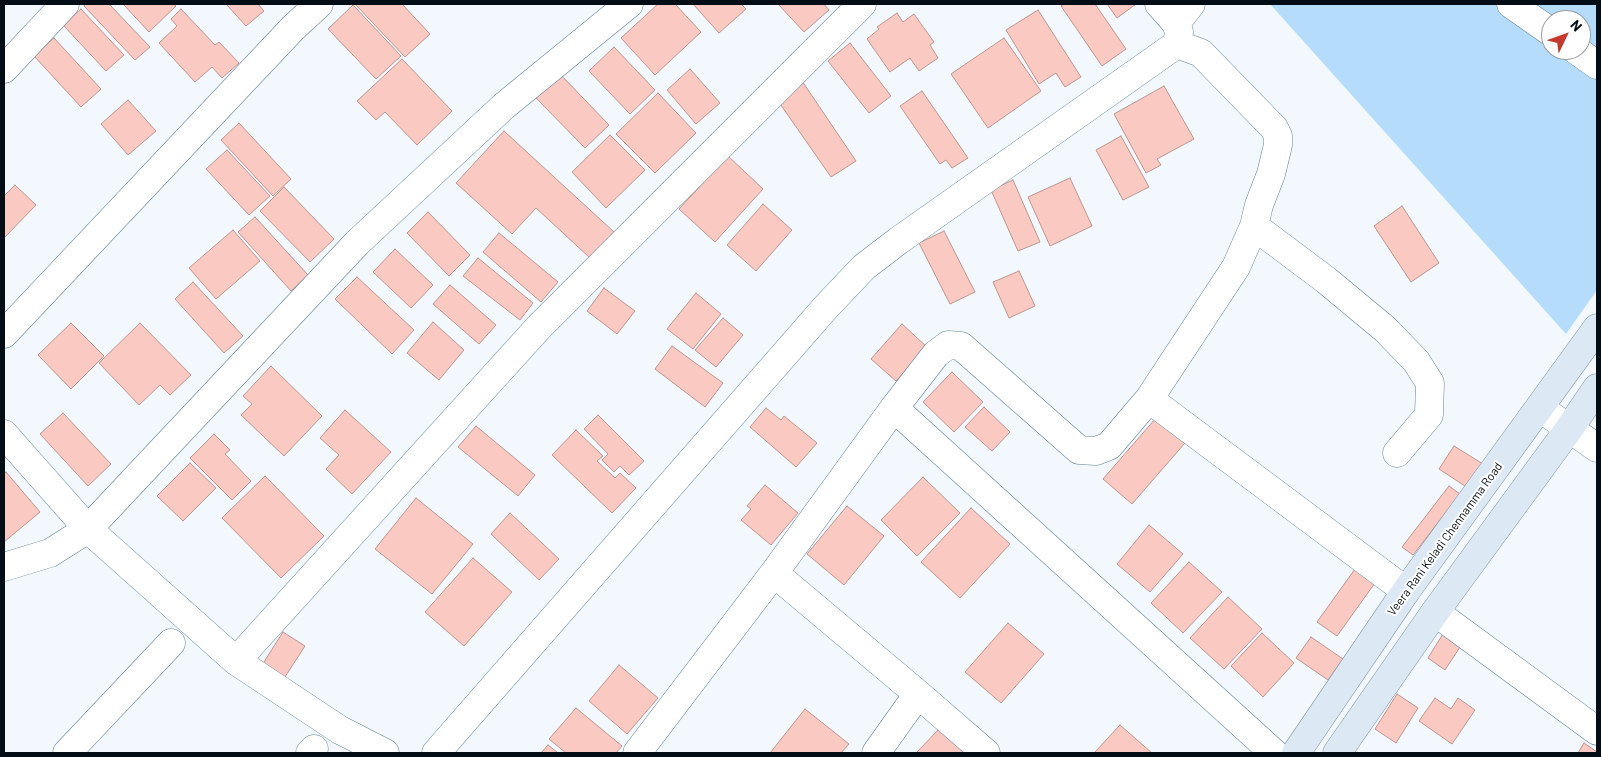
<!DOCTYPE html>
<style>
body{margin:0}
#map{position:relative;width:1601px;height:757px;overflow:hidden;background:#f2f8fd;font-family:Barlow,sans-serif}
canvas{display:block}
.frame{position:absolute;inset:0;border:5px solid #030d15;pointer-events:none}
.north{position:absolute;left:1541px;top:10px;width:50px;height:50px;box-sizing:border-box;background:#fff;border:1px solid #9a9ea1;border-radius:50%;rotate:48deg;font-size:14px;font-weight:700;line-height:20px;text-align:center;color:#030d15}
.north::after{content:'';display:block;margin:auto;width:18px;height:22px;background:#c6392d;clip-path:polygon(50% 0,100% 100%,50% 72%,0 100%)}
</style>
<div id="map">
<canvas width="1601" height="757"></canvas>
<div class="frame"></div>
<div class="north">N</div>
</div>
<script>
const ctx = document.querySelector('canvas').getContext('2d');
ctx.lineJoin = 'round';
function paint(path, color) { ctx.fillStyle = color; ctx.fill(path, 'evenodd'); }
const toPath = rows => new Path2D(rows.map(r => 'M' + r).join(''));
function trace(path, color, width, dash) { ctx.strokeStyle = color; ctx.lineWidth = width; ctx.lineCap = dash ? 'butt' : 'round'; ctx.setLineDash(dash || []); ctx.stroke(path); }
function drawText(font, color, halo, rows, align = 'center') {
  ctx.font = font + ' Barlow,sans-serif'; ctx.lineWidth = 4; ctx.setLineDash([]); ctx.textBaseline = 'middle'; ctx.strokeStyle = halo; ctx.fillStyle = color; for (const [text, x, y, turn = 0] of rows) {
    ctx.save(); ctx.translate(x, y); ctx.rotate((+turn || 0) * Math.PI / 180); ctx.textAlign = isNaN(turn) ? turn : align; if (halo) ctx.strokeText(text, 0, 0); ctx.fillText(text, 0, 0); ctx.restore();
  }
}
paint(toPath([
 [1270,4,1597,4,1597,290,1566,334],
 [1551,20,1581,20,1581,50,1551,50]
]), '#b5ddfb');
const building = toPath([
 [85,4,109,4,150,47,135,60,84,6,85,4],
 [123,4,173,4,176,6,149,32,123,4],
 [226,4,258,4,264,11,246,26,226,4],
 [355,4,402,4,430,34,405,57,355,4],
 [658,4,675,4,701,32,655,75,621,38,658,4],
 [693,4,741,4,746,9,719,33,693,4],
 [778,4,824,4,829,10,804,32,778,4],
 [1064,4,1095,4,1126,49,1102,66,1061,6,1064,4],
 [1107,4,1136,4,1117,18,1107,4],
 [353,5,401,56,376,79,328,29,353,5],
 [81,9,124,55,106,71,63,25,81,9],
 [181,9,215,45,219,42,239,63,222,78,212,67,195,82,159,43,177,26,171,19,181,9],
 [1038,10,1081,77,1065,87,1056,73,1039,84,1006,30,1038,10],
 [897,13,903,22,914,14,934,42,930,45,938,58,919,71,910,58,890,72,867,39,879,29,877,27,897,13],
 [54,38,101,89,81,107,34,56,54,38],
 [1004,38,1041,91,988,128,951,74,1004,38],
 [850,43,891,96,869,113,828,61,850,43],
 [614,47,655,90,630,114,589,71,614,47],
 [402,59,452,111,417,145,385,112,376,120,357,101,402,59],
 [690,69,720,103,696,124,667,90,690,69],
 [560,74,609,125,585,148,536,98,560,74],
 [802,81,856,161,831,177,776,98,802,81],
 [1164,86,1194,139,1157,159,1161,165,1146,173,1114,114,1164,86],
 [922,91,968,158,952,168,946,160,940,164,900,106,922,91],
 [658,93,696,133,655,173,616,134,658,93],
 [128,100,156,131,128,155,101,124,128,100],
 [239,123,291,179,273,196,221,140,239,123],
 [504,131,614,232,590,258,536,208,512,234,456,183,504,131],
 [610,135,645,170,606,208,572,172,610,135],
 [1121,136,1149,187,1123,200,1096,150,1121,136],
 [227,150,270,196,249,215,206,169,227,150],
 [728,156,763,189,715,242,679,209,728,156],
 [1070,178,1092,226,1050,246,1028,197,1070,178],
 [1013,180,1040,242,1018,251,991,190,1013,180],
 [15,185,36,205,4,238,4,196,15,185],
 [284,187,334,239,310,262,260,211,284,187],
 [763,204,792,230,756,271,727,245,763,204],
 [1402,206,1439,263,1411,282,1374,226,1402,206],
 [428,212,470,255,449,276,407,233,428,212],
 [255,217,308,275,291,291,238,232,255,217],
 [233,230,260,261,216,299,189,268,233,230],
 [944,231,975,292,950,304,919,243,944,231],
 [499,233,558,282,541,302,483,252,499,233],
 [395,249,433,285,411,308,373,272,395,249],
 [478,258,533,303,520,320,463,276,478,258],
 [1019,271,1035,306,1009,318,993,282,1019,271],
 [357,277,414,330,392,354,335,299,357,277],
 [193,282,243,336,224,353,175,299,193,282],
 [450,285,496,325,479,344,433,304,450,285],
 [604,288,635,311,617,334,587,311,604,288],
 [696,293,721,314,693,349,667,329,696,293],
 [723,318,743,335,716,367,695,350,723,318],
 [433,322,464,350,439,380,407,353,433,322],
 [71,323,104,356,71,389,38,355,71,323],
 [140,323,191,375,170,395,160,385,139,405,99,363,140,323],
 [902,324,927,347,896,381,871,359,902,324],
 [672,346,723,383,705,407,655,369,672,346],
 [271,366,322,416,284,456,241,415,252,404,243,396,271,366],
 [952,372,983,402,954,432,923,402,952,372],
 [984,407,1010,432,992,451,965,427,984,407],
 [766,408,781,420,784,416,817,443,796,467,750,427,766,408],
 [345,410,391,452,352,494,326,469,339,455,320,438,345,410],
 [63,413,111,464,88,486,40,434,63,413],
 [598,415,644,461,629,475,620,466,614,472,602,460,608,454,584,429,598,415],
 [1156,418,1185,443,1132,504,1103,479,1156,418],
 [476,426,535,475,518,496,458,447,476,426],
 [576,430,603,456,597,461,615,478,620,473,636,488,612,513,552,455,576,430],
 [214,434,230,450,225,454,251,481,232,500,190,458,214,434],
 [1454,446,1483,464,1468,488,1439,469,1454,446],
 [190,463,216,488,183,521,157,496,190,463],
 [6,472,40,512,4,542,4,474,6,472],
 [265,476,324,536,281,578,222,518,265,476],
 [923,477,960,513,917,556,881,520,923,477],
 [765,485,798,513,771,545,741,520,751,509,747,506,765,485],
 [1449,486,1460,494,1413,555,1402,547,1449,486],
 [416,498,473,544,432,594,375,549,416,498],
 [847,506,884,536,844,585,807,554,847,506],
 [971,508,1010,544,960,598,921,562,971,508],
 [510,513,559,559,539,580,491,534,510,513],
 [1149,525,1183,554,1150,592,1117,564,1149,525],
 [473,558,512,592,464,646,425,612,473,558],
 [1189,562,1222,592,1183,633,1151,603,1189,562],
 [1355,569,1375,583,1337,636,1317,622,1355,569],
 [1228,597,1262,629,1224,669,1190,638,1228,597],
 [1008,623,1044,654,1001,703,965,672,1008,623],
 [1446,629,1464,641,1445,670,1428,658,1446,629],
 [283,632,305,646,283,680,262,665,283,632],
 [1262,633,1294,663,1263,697,1231,666,1262,633],
 [1311,637,1343,659,1328,680,1296,658,1311,637],
 [619,665,658,698,627,734,589,701,619,665],
 [1397,694,1418,708,1396,743,1375,729,1397,694],
 [1435,698,1451,709,1458,698,1475,710,1452,744,1419,721,1435,698],
 [576,708,622,746,616,753,566,753,549,739,576,708],
 [805,709,849,744,841,753,770,753,805,709],
 [1120,725,1152,753,1094,753,1120,725],
 [942,726,971,753,916,753,942,726],
 [1584,743,1597,752,1597,753,1578,753,1584,743],
 [548,745,558,753,541,753,548,745]
]);
paint(building, '#fac9c2');
trace(building, '#bc958f', 1);
const minor = toPath([
 [1511,4,1551,32],
 [1176,23,1191,4],
 [1576,50,1597,65],
 [4,69,65,4],
 [1254,226,1326,280,1385,329,1416,361,1430,383,1429,415,1397,453],
 [4,334,293,28,319,4],
 [1149,399,1406,591],
 [894,408,1274,753],
 [1540,408,1597,448],
 [4,434,88,529,236,661,340,730,385,753],
 [4,567,50,553,88,529,357,243,504,106,629,4],
 [774,573,918,694,986,753],
 [1435,612,1597,731],
 [236,661,539,327,862,4],
 [67,753,171,643],
 [310,753,314,749],
 [436,753,826,307,864,267,898,241,1177,44,1179,32,1176,23,1159,4],
 [637,753,774,573,894,408,936,354,948,345,961,346,1079,450,1096,451,1109,446,1149,399,1236,267,1254,226,1259,205,1271,174,1278,145,1278,136,1274,128,1201,53,1177,44],
 [876,753,918,694]
]);
const major = toPath([
 [1296,753,1406,591,1597,328],
 [1337,753,1435,612,1569,429,1597,388]
]);
trace(minor, '#638096', 29);
trace(major, '#8093a1', 29);
trace(minor, '#fff', 28);
trace(major, '#dce9f4', 28);
drawText('12px', '#030d15', '#fff', [
 ["Veera Rani Keladi Chennamma Road",1445,539,-54]
]);
</script>
